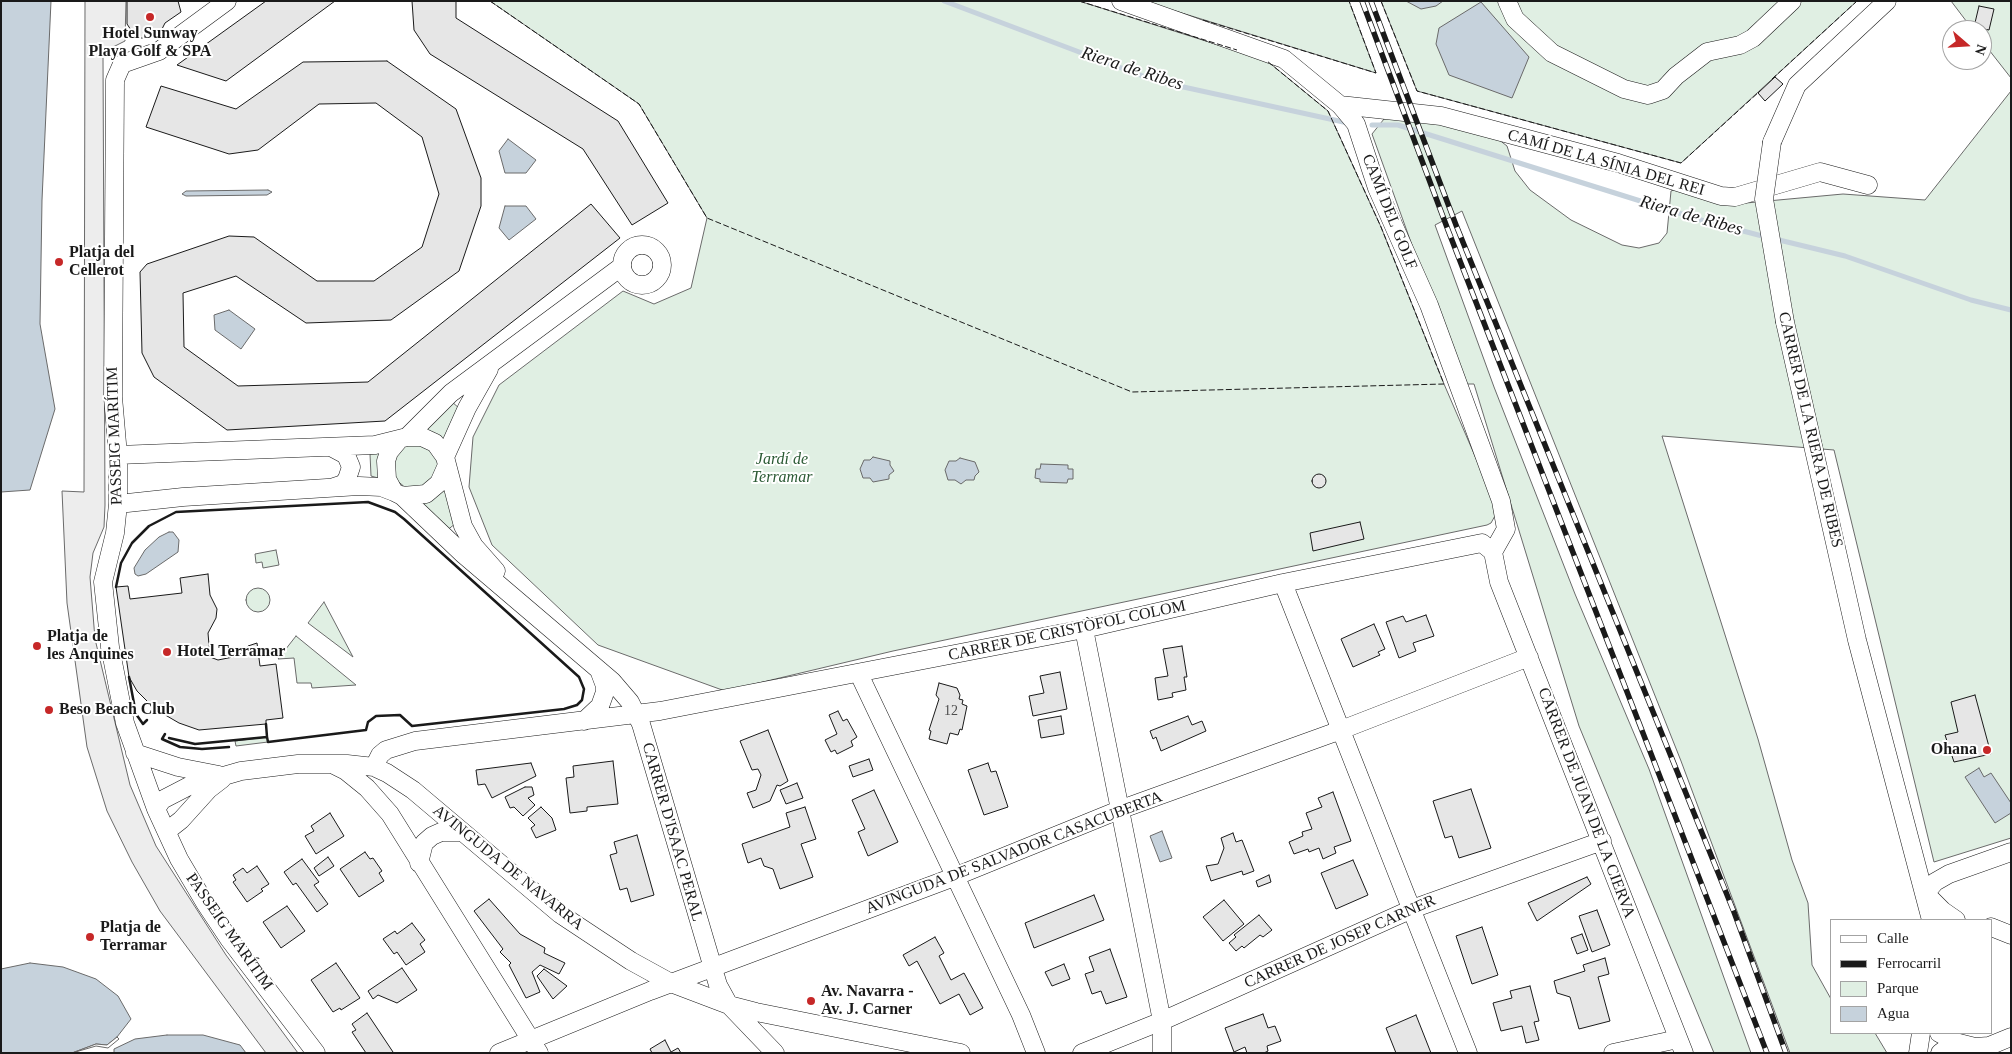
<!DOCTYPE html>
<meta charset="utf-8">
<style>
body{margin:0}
#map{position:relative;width:2012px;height:1054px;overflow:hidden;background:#fff;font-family:Georgia,serif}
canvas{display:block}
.frame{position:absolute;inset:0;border:2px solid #1a1a1a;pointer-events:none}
.legend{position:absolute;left:1830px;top:919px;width:162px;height:115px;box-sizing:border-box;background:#fff;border:1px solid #a3a3a3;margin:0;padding:6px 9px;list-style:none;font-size:15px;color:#1a1a1a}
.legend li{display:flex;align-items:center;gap:10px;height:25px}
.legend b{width:25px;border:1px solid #a3a3a3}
.north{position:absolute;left:1942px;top:20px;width:50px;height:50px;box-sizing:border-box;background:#fff;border:1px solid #a3a3a3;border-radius:50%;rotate:109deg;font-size:14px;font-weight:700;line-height:20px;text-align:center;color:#1a1a1a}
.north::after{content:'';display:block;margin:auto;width:18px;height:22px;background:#c62828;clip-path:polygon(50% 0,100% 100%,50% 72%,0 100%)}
</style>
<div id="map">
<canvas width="2012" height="1054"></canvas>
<div class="frame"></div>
<ul class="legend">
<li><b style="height:6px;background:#fff"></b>Calle</li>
<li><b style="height:6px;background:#1a1a1a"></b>Ferrocarril</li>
<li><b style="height:14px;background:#e0efe3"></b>Parque</li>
<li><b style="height:14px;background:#c6d2dc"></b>Agua</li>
</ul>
<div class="north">N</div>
</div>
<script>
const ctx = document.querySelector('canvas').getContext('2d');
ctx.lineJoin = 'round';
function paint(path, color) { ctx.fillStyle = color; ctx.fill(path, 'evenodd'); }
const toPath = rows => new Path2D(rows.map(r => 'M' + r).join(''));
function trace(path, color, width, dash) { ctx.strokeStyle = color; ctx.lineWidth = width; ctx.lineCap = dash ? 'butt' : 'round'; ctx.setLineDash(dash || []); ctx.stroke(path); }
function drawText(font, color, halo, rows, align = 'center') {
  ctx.font = font + ' Georgia,serif'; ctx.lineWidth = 4; ctx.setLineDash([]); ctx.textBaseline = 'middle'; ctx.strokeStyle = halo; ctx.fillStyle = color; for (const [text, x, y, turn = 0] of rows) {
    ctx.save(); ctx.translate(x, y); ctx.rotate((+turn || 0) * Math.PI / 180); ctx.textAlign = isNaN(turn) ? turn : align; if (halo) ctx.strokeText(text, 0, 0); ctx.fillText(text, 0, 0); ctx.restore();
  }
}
const green = toPath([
 [490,1,1079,1,1266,60,1328,111,1381,227,1444,384,1496,505,1496,514,1491,523,1487,525,893,651,725,691,598,645,492,545,469,487,473,437,499,385,623,291,654,304,691,288,707,218,639,104,490,1],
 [1143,1,1349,1,1376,73,1143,1],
 [1381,1,1857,1,1681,163,1417,91,1381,1],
 [1951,1,2011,1,2011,78,1982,41,1982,30,1973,30,1951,1],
 [2011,91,2011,838,1934,862,1834,450,1662,436,1758,739,1792,860,1808,903,1812,965,1831,999,1831,1033,1875,1033,1887,1053,1790,1053,1681,761,1462,211,1435,225,1494,387,1575,594,1649,769,1751,1053,1714,1053,1579,726,1474,384,1462,384,1372,134,1384,119,1408,115,1498,139,1507,146,1515,171,1530,190,1571,220,1622,245,1639,248,1659,243,1667,233,1671,191,1683,186,1746,203,1843,194,1925,200,2011,91],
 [451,401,460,409,448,444,420,426,451,401],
 [405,444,427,444,440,462,431,485,407,489,394,478,391,461,405,444],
 [379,453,382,455,380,477,378,478,371,476,370,454,379,453],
 [445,487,456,523,445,532,417,500,445,487],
 [276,550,279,565,263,568,262,562,256,563,255,554,276,550],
 '246 600a12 12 0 1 1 24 0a12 12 0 1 1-24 0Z',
 [324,602,353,657,308,623,324,602],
 [296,636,356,685,312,688,311,683,297,683,294,658,278,659,296,636],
 [267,737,268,742,236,746,235,741,267,737]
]);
paint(green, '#e0efe3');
trace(green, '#6a6a6a', 1);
const parking = toPath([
 [85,1,126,1,125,41,111,48,103,57,105,505,104,527,93,553,90,577,95,639,130,785,156,846,226,955,298,1053,266,1053,160,911,132,862,107,811,87,747,67,603,62,491,84,492,85,1]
]);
paint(parking, '#ededed');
trace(parking, '#6a6a6a', 1);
const water = toPath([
 [1,1,51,1,42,200,40,324,55,409,30,490,1,492,1,1],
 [1406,1,1443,1,1436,6,1421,9,1406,1],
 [1481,2,1529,57,1512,98,1449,75,1436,44,1439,28,1481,2],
 [508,139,536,160,526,173,505,173,499,151,508,139],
 [268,190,272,192,267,195,186,196,182,194,186,191,268,190],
 [505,206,526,206,536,219,509,240,499,228,505,206],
 [229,310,255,329,241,349,215,330,214,315,229,310],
 [873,457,890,461,890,465,894,471,889,475,889,479,873,482,870,478,863,478,860,469,864,460,870,460,873,457],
 [960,458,975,462,979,472,975,476,974,480,966,480,961,484,955,480,948,480,945,470,949,461,956,461,960,458],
 [1041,464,1068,465,1068,469,1073,469,1073,479,1068,479,1067,483,1040,482,1040,479,1035,478,1036,469,1040,469,1041,464],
 [169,532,173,532,179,540,178,552,146,574,138,576,135,574,134,568,145,550,159,537,169,532],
 [1979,768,1984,777,1991,773,2011,803,2011,813,1995,823,1965,777,1979,768],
 [1162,831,1172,858,1160,862,1150,836,1162,831],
 [30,963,63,967,96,979,118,996,131,1019,117,1037,107,1045,96,1044,72,1053,1,1053,1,969,30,963],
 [167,1035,203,1035,240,1045,246,1053,114,1053,114,1049,135,1039,167,1035]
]);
paint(water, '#c6d2dc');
trace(water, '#6a6a6a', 1);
const pier = toPath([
 [117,1037,119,1039,108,1048,96,1046,72,1053,96,1044,107,1045,117,1037]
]);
paint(pier, '#fff');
trace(pier, '#6a6a6a', 1);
trace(toPath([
 [944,1,1156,81,1348,123],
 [1372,125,1398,125,1701,220,1766,237],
 [1775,239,1845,256,1971,300,2011,310]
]), '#c6d2dc', 5);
const building = toPath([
 [127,1,178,1,181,12,165,23,160,33,150,38,140,38,133,33,127,24,127,1],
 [266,1,335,1,226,81,177,65,266,1],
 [412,1,456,1,456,18,618,121,668,203,632,225,583,149,430,54,414,30,412,1],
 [1979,6,1994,9,1989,30,1974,27,1979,6],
 [387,61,456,109,481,178,481,206,459,271,391,320,306,323,236,276,183,293,184,347,238,386,368,382,591,204,620,238,385,421,227,430,154,377,142,353,140,272,147,264,229,236,254,237,317,281,374,281,422,247,439,194,422,137,376,103,319,104,258,150,229,154,146,127,161,86,236,109,303,62,387,61],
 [1775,77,1783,84,1765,101,1758,93,1775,77],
 '1312 481a7 7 0 1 1 14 0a7 7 0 1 1-14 0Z',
 [1360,522,1364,539,1313,551,1310,533,1360,522],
 [208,574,210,595,217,609,216,618,208,633,210,657,218,660,238,656,248,646,257,643,260,666,276,664,283,718,266,720,266,724,199,730,179,723,155,709,137,691,129,677,116,587,128,586,130,599,182,593,180,578,208,574],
 [1426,615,1434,636,1413,643,1416,651,1399,658,1386,622,1403,616,1406,622,1426,615],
 [1374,624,1385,649,1378,652,1380,655,1353,667,1341,639,1374,624],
 [1182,646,1187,677,1184,677,1186,690,1172,693,1173,697,1158,700,1155,678,1168,676,1163,649,1182,646],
 [1060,672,1067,709,1033,716,1029,696,1044,693,1040,676,1060,672],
 [939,683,957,688,960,695,959,699,963,700,962,704,967,706,962,730,960,729,958,735,950,733,947,744,929,739,931,731,929,730,939,699,936,695,939,683],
 [1975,695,1991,754,1954,762,1945,735,1958,732,1951,702,1975,695],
 [838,711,843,721,847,719,857,737,851,741,853,746,837,754,835,750,831,752,825,740,837,734,829,715,838,711],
 [1061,716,1064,734,1041,738,1038,720,1061,716],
 [1188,716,1192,725,1202,721,1206,731,1161,751,1156,737,1153,739,1150,731,1188,716],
 [768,730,788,781,780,786,777,785,770,801,753,808,747,793,756,790,761,775,758,769,752,770,740,741,768,730],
 [869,759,873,770,853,777,849,766,869,759],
 [613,761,618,804,587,807,587,811,570,813,566,778,574,777,573,766,613,761],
 [531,763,536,776,492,798,485,784,478,785,476,770,531,763],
 [988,763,991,772,996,771,1008,807,984,815,968,770,988,763],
 [797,783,803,798,786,804,780,790,797,783],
 [525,787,532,787,534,795,528,798,535,805,523,816,514,807,510,808,505,797,525,787],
 [1471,789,1491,848,1459,858,1452,836,1445,838,1433,801,1471,789],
 [874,790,898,842,868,856,858,832,865,829,852,800,874,790],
 [1333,792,1351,841,1334,847,1336,853,1323,859,1319,848,1309,852,1308,849,1294,854,1289,842,1303,836,1302,832,1312,829,1306,813,1322,807,1318,798,1333,792],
 [541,807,552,818,556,830,536,838,531,828,535,825,528,818,541,807],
 [805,807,816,839,801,844,813,877,780,889,773,869,764,866,761,858,748,863,742,844,790,827,786,813,805,807],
 [330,813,344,836,316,854,305,836,314,831,311,826,330,813],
 [1233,833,1236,842,1242,840,1254,871,1243,875,1242,871,1211,881,1206,866,1218,864,1224,848,1221,838,1233,833],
 [637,835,654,895,631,902,627,888,620,890,610,855,617,853,614,842,637,835],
 [365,852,370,859,373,858,382,871,379,873,384,881,359,897,340,869,365,852],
 [328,857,334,866,319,876,314,868,328,857],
 [302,859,319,882,314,885,328,904,317,912,296,883,293,885,284,872,302,859],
 [1353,860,1368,895,1336,909,1321,873,1353,860],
 [257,866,269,884,261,889,263,891,247,902,233,882,236,880,233,875,243,868,247,873,257,866],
 [1269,875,1271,882,1258,887,1256,881,1269,875],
 [1587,877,1591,884,1537,921,1528,903,1587,877],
 [1094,895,1104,920,1034,948,1025,923,1094,895],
 [489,899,520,934,545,948,544,953,565,963,559,974,540,965,532,972,540,992,526,998,509,965,511,963,500,952,503,949,474,911,489,899],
 [1224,900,1244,924,1223,941,1203,917,1224,900],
 [287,906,305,931,281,948,263,922,287,906],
 [1597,910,1610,945,1592,952,1579,916,1597,910],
 [1259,915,1272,930,1263,937,1260,935,1244,948,1242,946,1236,951,1229,943,1236,937,1234,935,1259,915],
 [412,923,425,940,420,944,425,952,406,965,397,952,394,954,383,939,395,931,397,934,412,923],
 [1482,927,1498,975,1472,984,1456,936,1482,927],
 [1582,934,1588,950,1577,954,1571,938,1582,934],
 [935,937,944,953,939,956,951,980,964,973,983,1008,970,1015,959,994,940,1004,917,961,909,966,903,955,935,937],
 [1110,949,1127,997,1106,1004,1101,991,1092,994,1085,974,1094,971,1089,957,1110,949],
 [1605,958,1609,974,1598,977,1610,1021,1579,1029,1570,997,1557,993,1554,981,1585,971,1583,965,1605,958],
 [336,963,360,998,341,1010,340,1008,333,1012,311,980,336,963],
 [1064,964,1070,979,1052,986,1045,972,1064,964],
 [402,968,417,990,397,1003,378,995,373,999,368,991,402,968],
 [544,969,567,986,553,999,537,976,544,969],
 [1530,986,1539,1021,1534,1022,1539,1040,1526,1043,1522,1026,1501,1031,1493,1003,1512,998,1510,991,1530,986],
 [367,1013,393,1052,392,1053,366,1053,352,1032,356,1030,352,1024,367,1013],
 [1263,1014,1268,1028,1275,1026,1281,1041,1267,1046,1268,1051,1264,1053,1247,1053,1245,1047,1234,1052,1225,1028,1263,1014],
 [1416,1015,1431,1053,1396,1053,1386,1028,1416,1015],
 [665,1040,671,1052,678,1048,681,1053,652,1053,650,1049,665,1040]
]);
paint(building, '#e6e6e6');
trace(building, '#1a1a1a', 1);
const minor = toPath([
 [227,1,159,51,122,64,115,80,113,397,118,455,118,504,115,533,103,582,110,647,125,723,156,809,179,859,205,903,229,939,316,1053],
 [1121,1,1284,59,1340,105,1356,124,1377,188,1429,305,1501,501,1506,529,1493,552],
 [1507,1,1515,19,1552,53,1624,89,1648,95,1663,90,1676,76,1707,52,1740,45,1753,38,1792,1],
 [1340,105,1441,116,1618,163,1721,196,1735,197,1820,172,1868,185],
 [1772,142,1797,85,1887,1],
 '622 265a20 20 0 1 1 40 0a20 20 0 1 1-40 0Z',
 [1785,322,1857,640,1931,920],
 [407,437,451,393,621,267],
 [399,440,389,452,386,461,387,479,394,492,402,496,426,494,439,483,447,465],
 [331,447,346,455,351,467,347,479,343,484,334,487],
 [118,455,375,445,407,437,422,437,435,443,445,457,463,526,474,546,496,571],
 [445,457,467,408,489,369],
 [401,495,464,555,612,681,630,702,641,724,718,985,729,1005,775,1053],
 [118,504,183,497,359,486,381,487,394,492],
 [1493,552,1499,582,1684,1053],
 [1283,583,1468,1053],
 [1084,629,1162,1021,1162,1053],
 [859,674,1021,1015,1036,1053],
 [584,721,600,706,605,692,605,686,599,670],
 [135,753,178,767,219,775],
 [334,765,346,771,367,788,390,814,539,1053],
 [374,767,380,755,386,750,415,741,660,711,1084,629,1283,583,1482,543,1493,552],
 [156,809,162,800,189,786,241,771,298,764,347,764,374,767,387,773,413,790,560,914,631,961,671,983,729,1005,756,1012,961,1053],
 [167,831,181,820,209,789,222,779],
 [419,863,424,843,432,836,441,832,461,832],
 [1925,894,1935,882,1949,874,2011,852],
 [1926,894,1943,911,1956,920],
 [1991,927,2011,935],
 [1939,1033,1955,1042,1975,1047,1989,1046,2011,1037],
 [499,1053,650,991,954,877,1119,810,1341,730,1529,657],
 [1082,1053,1162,1021,1412,909,1602,841],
 [1613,1053,1678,1039],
 [1918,1053,1921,1033],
 [1940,1053,1955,1042]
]);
trace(minor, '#1a1a1a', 19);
trace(minor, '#fff', 18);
const rail = toPath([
 [1362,1,1448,230,1767,1053],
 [1371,1,1456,225,1734,912,1786,1053]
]);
trace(rail, '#1a1a1a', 5.5);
trace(rail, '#fff', 4, [11]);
const minorBridge = toPath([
 [1772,142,1764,199,1785,322]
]);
trace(minorBridge, '#1a1a1a', 19, []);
trace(minorBridge, '#fff', 18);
trace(toPath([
 [490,1,639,104,707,218,1132,392,1444,384,1381,227,1328,111,1267,61],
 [1079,1,1237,50],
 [1381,1,1417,91,1681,163,1760,91],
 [1203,20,1376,73,1349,1],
 [1772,79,1857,1]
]), '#1a1a1a', 1, [6, 2.5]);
trace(toPath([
 [116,587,121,563,132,543,149,526,176,512,368,502,395,512,404,519,579,677,584,689,582,700,577,705,564,709,412,726,400,715,376,716,368,722,366,730,268,742,267,737],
 [129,677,136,714,143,724,147,720],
 [165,734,162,739,180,747,202,749,229,747],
 [169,738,195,744,267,737,266,724]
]), '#1a1a1a', 2.5);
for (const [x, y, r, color] of [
 [150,17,5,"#c62828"],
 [59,262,5,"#c62828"],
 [37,646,5,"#c62828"],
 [167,652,5,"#c62828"],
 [49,710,5,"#c62828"],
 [1987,750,5,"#c62828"],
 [90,937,5,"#c62828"],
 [811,1001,5,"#c62828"]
]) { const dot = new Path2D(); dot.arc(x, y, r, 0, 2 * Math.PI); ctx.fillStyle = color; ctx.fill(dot); trace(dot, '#fff', 2); }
drawText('14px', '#4d4d4d', null, [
 ["12",951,711]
]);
drawText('bold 16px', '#1a1a1a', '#fff', [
 ["Hotel Sunway",150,34,"center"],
 ["Playa Golf & SPA",150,52,"center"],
 ["Platja del",69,253],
 ["Cellerot",69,271],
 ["Platja de",47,637],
 ["les Anquines",47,655],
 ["Hotel Terramar",177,652],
 ["Beso Beach Club",59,710],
 ["Ohana",1977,750,"right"],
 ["Platja de",100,928],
 ["Terramar",100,946],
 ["Av. Navarra -",821,992],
 ["Av. J. Carner",821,1010]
], 'left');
drawText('16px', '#1a1a1a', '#fff', [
 ["CAMÍ DE LA SÍNIA DEL REI",1606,163,16],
 ["CAMÍ DEL GOLF",1389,212,68],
 ["CARRER DE LA RIERA DE RIBES",1810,430,77],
 ["PASSEIG MARÍTIM",115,436,-92],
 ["CARRER DE CRISTÒFOL COLOM",1067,631,-12],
 ["CARRER DE JUAN DE LA CIERVA",1586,803,69],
 ["CARRER D'ISAAC PERAL",672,832,74],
 ["AVINGUDA DE SALVADOR CASACUBERTA",1014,853,-21],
 ["AVINGUDA DE NAVARRA",508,868,39],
 ["PASSEIG MARÍTIM",229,932,55],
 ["CARRER DE JOSEP CARNER",1340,942,-24]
]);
drawText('italic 16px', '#2b5a34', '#fff', [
 ["Jardí de",782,460],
 ["Terramar",782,478]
]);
drawText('italic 18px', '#1a1a1a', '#fff', [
 ["Riera de Ribes",1132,69,18],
 ["Riera de Ribes",1691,216,16]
]);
</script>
